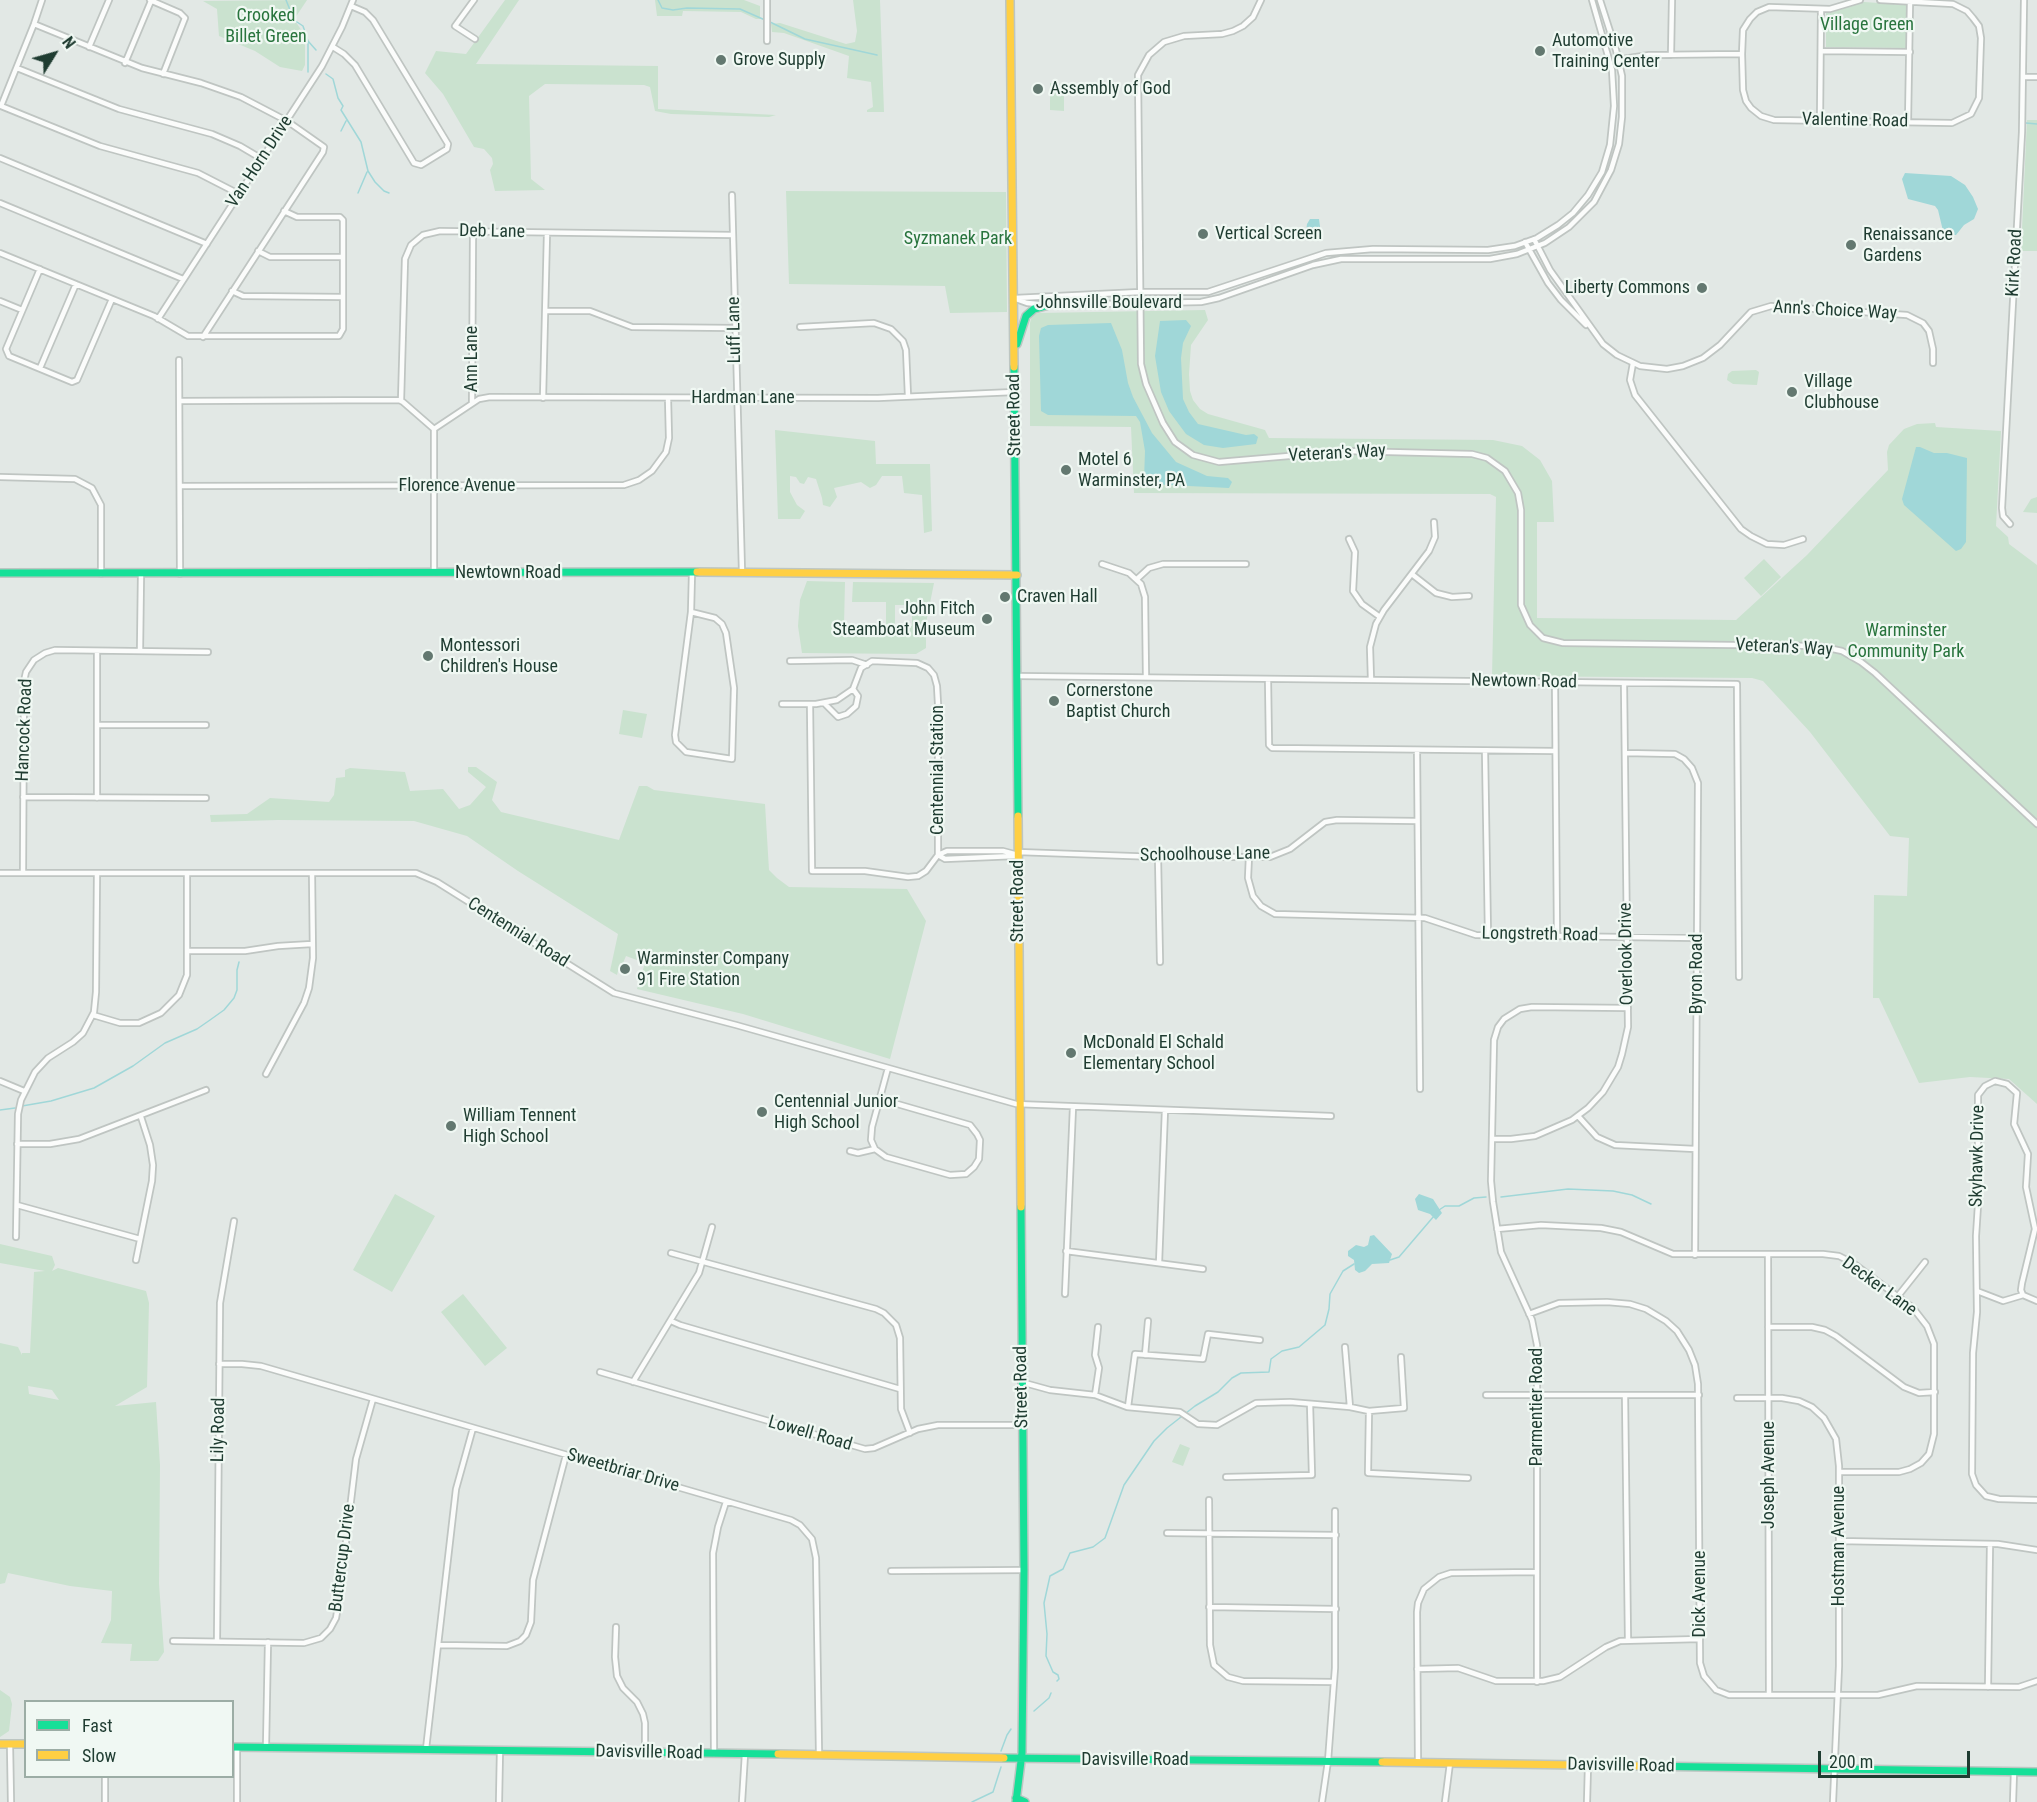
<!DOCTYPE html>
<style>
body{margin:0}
#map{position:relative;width:2037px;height:1802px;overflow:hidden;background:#e2e8e5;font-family:"Roboto Condensed",sans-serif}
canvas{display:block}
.legend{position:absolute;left:24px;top:1700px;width:210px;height:78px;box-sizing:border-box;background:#f0f8f3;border:2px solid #9cada5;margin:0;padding:8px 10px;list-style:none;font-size:18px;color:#1f3c31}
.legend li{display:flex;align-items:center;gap:12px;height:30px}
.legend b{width:30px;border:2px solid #9cada5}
.north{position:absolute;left:24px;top:24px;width:60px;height:60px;-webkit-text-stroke:4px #f0f8f3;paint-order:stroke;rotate:53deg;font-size:16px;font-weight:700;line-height:24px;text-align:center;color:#1f3c31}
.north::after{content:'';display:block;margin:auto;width:21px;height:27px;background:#1f3c31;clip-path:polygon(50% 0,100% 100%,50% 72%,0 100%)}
.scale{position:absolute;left:1818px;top:1751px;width:152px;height:27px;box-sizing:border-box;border:3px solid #1f3c31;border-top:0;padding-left:8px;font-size:18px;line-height:21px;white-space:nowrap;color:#1f3c31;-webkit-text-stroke:4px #f0f8f3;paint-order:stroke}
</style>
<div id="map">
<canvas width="2037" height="1802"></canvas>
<ul class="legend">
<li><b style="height:8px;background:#16e098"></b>Fast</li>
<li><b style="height:8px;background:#ffcf43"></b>Slow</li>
</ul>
<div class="north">N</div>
<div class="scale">200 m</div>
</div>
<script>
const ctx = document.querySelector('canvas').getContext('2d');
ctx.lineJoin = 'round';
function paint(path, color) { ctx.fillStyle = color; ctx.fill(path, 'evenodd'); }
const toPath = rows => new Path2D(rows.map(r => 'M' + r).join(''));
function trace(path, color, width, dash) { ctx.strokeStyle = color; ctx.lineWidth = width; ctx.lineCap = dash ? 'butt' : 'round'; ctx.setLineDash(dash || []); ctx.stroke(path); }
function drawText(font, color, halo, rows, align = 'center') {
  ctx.font = font + ' "Roboto Condensed",sans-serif'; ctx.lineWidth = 4.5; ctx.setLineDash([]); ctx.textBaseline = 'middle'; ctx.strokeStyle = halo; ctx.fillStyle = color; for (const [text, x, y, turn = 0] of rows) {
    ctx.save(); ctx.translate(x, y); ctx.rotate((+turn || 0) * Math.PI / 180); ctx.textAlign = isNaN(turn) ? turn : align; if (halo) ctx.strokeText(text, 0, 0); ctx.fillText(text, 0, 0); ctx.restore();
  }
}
paint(toPath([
 [307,0,295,18,291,15,302,31,305,41,305,65,302,71,280,67,255,51,219,36,217,9,203,1],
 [505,0,519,0,476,64,658,66,658,109,776,115,769,117,671,114,655,111,650,87,644,85,545,84,529,96,531,179,545,190,495,191,490,170,493,164,492,158,484,149,474,147,443,94,425,73,436,51,466,54],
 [655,0,744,0,760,6,760,19,756,19,741,12,683,11,682,16,657,16],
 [853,0,880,0,884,112,867,112,867,110,873,107,871,82,847,78,849,56,784,33,772,32,771,24,780,23,846,44,855,42,857,31],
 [1864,2,1908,5,1906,48,1826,47,1826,13],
 [1050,83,1064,84,1064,111,1050,110],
 [2027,120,2037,120,2037,251,2021,251],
 [786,191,1006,192,1007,312,950,313,945,286,789,284],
 [1205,310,1208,320,1191,345,1189,374,1190,391,1193,400,1200,409,1208,414,1265,430,1269,438,1493,440,1522,446,1540,460,1552,481,1554,522,1537,522,1537,618,1736,620,1807,555,1888,470,1887,452,1889,445,1904,429,1917,424,1935,423,1936,427,2001,431,1996,526,2008,537,2009,544,2037,565,2037,1104,2009,1079,1970,1077,1919,1083,1879,998,1873,998,1874,895,1907,896,1909,838,1890,836,1810,732,1763,681,1752,678,1492,676,1496,497,1490,494,1134,493,1131,427,1030,426,1030,323,1032,315,1039,313],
 [1756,370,1759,372,1757,385,1733,384,1727,380,1728,374,1732,371],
 [775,430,875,441,876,464,930,464,932,531,924,533,922,495,904,493,902,476,882,476,876,485,870,488,861,482,834,488,837,497,830,507,823,505,822,498,816,479,808,477,804,484,800,483,796,477,790,476,790,492,797,505,805,511,800,519,778,519],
 [2037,497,2037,513,2023,512,2031,499],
 [1764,559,1781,577,1761,596,1744,578],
 [807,581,845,582,844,625,846,637,855,637,857,633,871,636,871,633,877,633,886,624,886,602,852,602,853,582,934,583,926,623,926,648,916,654,802,653,798,626,800,600],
 [895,605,912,605,912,626,895,626],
 [623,710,647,714,642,738,619,734],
 [468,767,476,767,497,782,492,800,501,812,619,840,639,786,647,786,654,790,765,804,769,870,777,878,789,887,907,889,926,921,890,1059,743,1014,637,989,645,963,626,956,623,963,620,963,617,975,610,971,618,934,518,871,467,836,414,821,278,820,211,822,210,815,247,814,270,798,329,802,334,795,336,778,345,777,345,770,350,768,405,772,410,791,443,789,459,809,470,805,486,787,468,772],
 [395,1194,435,1216,392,1292,353,1270],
 [0,1244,52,1256,55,1265,52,1271,58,1268,146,1291,149,1303,147,1387,115,1406,156,1402,160,1465,159,1584,164,1652,158,1661,130,1661,132,1644,101,1643,111,1620,112,1591,70,1586,8,1573,5,1583,0,1584,0,1343,18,1347,22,1355,22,1353,30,1353,34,1272,45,1271,0,1263],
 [28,1386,52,1390,59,1400,29,1394],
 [463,1294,507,1348,485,1366,441,1312],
 [1180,1444,1190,1448,1183,1466,1172,1462],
 [0,1690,10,1697,12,1704,9,1731,0,1737]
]), '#cae2cf');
paint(toPath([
 [1905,173,1951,176,1965,185,1973,197,1978,209,1974,219,1964,225,1956,235,1944,235,1938,210,1935,206,1908,199,1902,179],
 [1310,219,1319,219,1321,234,1305,239,1307,224],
 [1186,320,1191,326,1183,343,1181,358,1183,399,1189,412,1198,424,1246,435,1254,434,1258,437,1256,444,1223,448,1204,445,1186,434,1169,411,1161,392,1155,356,1160,321],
 [1111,323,1122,350,1128,383,1133,397,1152,433,1176,462,1207,476,1228,478,1232,482,1229,488,1148,484,1144,480,1145,451,1140,422,1136,416,1048,415,1041,411,1039,336,1041,328,1048,325],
 [1916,447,1920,447,1934,453,1947,453,1967,458,1966,542,1961,549,1956,551,1904,505,1902,499],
 [1419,1194,1433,1199,1442,1213,1436,1220,1430,1214,1418,1210,1415,1199],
 [1374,1235,1392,1254,1389,1263,1372,1264,1365,1271,1359,1273,1355,1270,1354,1260,1348,1256,1348,1251,1356,1245,1364,1247,1368,1245,1370,1236]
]), '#a0d7d8');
trace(toPath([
 [286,0,294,20,303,26,308,41,316,50],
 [658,0,662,8,673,10,687,8,740,9,765,20],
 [770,22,805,39,877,55],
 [308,43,308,72],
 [326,74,333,79,338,98,343,106,341,110,361,142,368,171,375,182,384,191,389,193],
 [2026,123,2037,124],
 [341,131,346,121],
 [358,193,367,172],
 [22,1106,51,1101,94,1088,133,1066,165,1043,197,1029,210,1020,224,1010,234,998,237,990,237,970,239,962],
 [0,1110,15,1108],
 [1501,1197,1568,1189,1613,1191,1632,1195,1651,1204],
 [1439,1210,1445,1206,1459,1206,1474,1198,1486,1197],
 [1390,1260,1399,1257,1434,1216],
 [1057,1681,1059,1679,1058,1675,1053,1672,1046,1656,1047,1634,1044,1603,1050,1576,1063,1569,1070,1553,1093,1547,1105,1538,1124,1485,1154,1441,1167,1428,1195,1406,1218,1392,1232,1378,1241,1373,1269,1372,1271,1359,1282,1351,1299,1347,1325,1325,1329,1309,1330,1294,1343,1271,1354,1264],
 [1034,1711,1049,1698,1051,1693],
 [1001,1751,1007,1735,1011,1729],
 [972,1802,993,1792,1001,1767]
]), '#a0d7d8', 1.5);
const street = toPath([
 [150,0,180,13,185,18,163,74],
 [474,0,455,26,475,39],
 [1261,0,1253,17,1243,26,1233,31,1222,34,1184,36,1164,42,1149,55,1138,75,1141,364,1146,384,1163,423,1175,442,1193,455,1219,462,1347,451,1472,454,1487,458,1505,471,1518,493,1521,510,1521,605,1530,625,1543,638,1563,643,1819,646,1842,651,1861,662,1875,673,2037,824],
 [1860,0,1830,9,1769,7,1757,12,1750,19,1743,30,1742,54,1743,90,1746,101,1751,108,1761,116,1774,120,1952,123,1971,114,1979,98,1981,38,1979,26,1973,18,1967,11,1953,4,1880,0],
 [34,24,142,68,201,83,241,97,287,121,324,147,323,152,203,337],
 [767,41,767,0],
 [89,47,109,0],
 [333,47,344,54,355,65,414,163,421,165,447,149,448,144,373,20,365,12,351,6],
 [1821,51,1910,52],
 [1671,55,1672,0],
 [1616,60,1649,55,1742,54],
 [125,63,151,1],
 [17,68,119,109,212,134,240,146,262,159],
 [2024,77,2037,77],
 [1,106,100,146,198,173,239,194],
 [1,106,34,24,42,0],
 [1820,120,1821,9],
 [1908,122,1910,2],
 [0,158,207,244],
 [732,195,742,572],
 [0,203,183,279],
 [1534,239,1550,270,1603,344,1617,355,1640,366,1667,369,1683,366,1703,358,1720,345,1751,312,1771,306,1907,315,1923,323,1929,331,1933,349,1933,363],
 [1525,242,1548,283,1561,300,1586,325],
 [258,251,270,257,343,257],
 [0,253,154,316,188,336,339,336,343,329,343,220,340,217,297,217,284,211],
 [40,269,6,349,9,356,72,382,77,380,112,299],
 [232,291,243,296,343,297],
 [1013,298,1027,303,1049,305,1201,302,1219,298,1313,265,1341,259,1490,259,1517,254,1545,243,1569,227,1594,202,1611,170,1619,144,1622,117,1622,76,1616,50,1600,0],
 [1015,298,1140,292,1208,292,1326,253,1373,249,1488,250,1515,246,1537,238,1558,225,1573,213,1588,195,1602,172,1610,145,1614,106,1612,70,1592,0],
 [0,301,22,310],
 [546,311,590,311,632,327,735,328],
 [158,319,322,66,342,27,353,0],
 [800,327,874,323,891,329,903,341,906,350,908,396],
 [179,360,180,574],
 [1633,363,1630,380,1635,395,1741,529,1751,536,1767,544,1784,545,1803,539],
 [40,368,76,284],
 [543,398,547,233],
 [180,401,399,400,403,402,434,429],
 [401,401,405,259,411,245,423,235,440,231,733,235],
 [472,403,473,232],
 [434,429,479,399,490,397,878,398,1014,392],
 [434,429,434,573],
 [0,477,75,479,92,488,101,505,101,574],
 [180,486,624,485,639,480,652,471,666,452,669,438,668,398],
 [2010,524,2003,516,2002,508,2022,132,2024,0],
 [1349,539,1355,552,1353,591,1362,604,1380,617],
 [1102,564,1129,573,1141,584,1145,597,1146,677],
 [1413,575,1436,593,1452,597,1469,596],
 [1137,579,1149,568,1163,564,1246,564],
 [691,612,715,618,722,624,726,633,734,688,732,759,686,752,676,742,675,735,691,612,692,573],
 [97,651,97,798],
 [140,651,141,574],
 [790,661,852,660,867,665],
 [1017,676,1737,684,1739,977],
 [1268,679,1269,745,1272,748,1555,751],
 [1371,680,1370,647,1376,624,1384,610,1429,551,1435,537,1434,522],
 [1555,683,1557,936],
 [824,703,838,717,847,714,856,706,858,696,853,689],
 [782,704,816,704,837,700,853,689,861,668,872,661,917,663,928,668,934,675,937,686,938,704,938,855,926,871,918,876,908,877,865,871,812,871,810,704],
 [97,725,206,725],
 [1417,750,1420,1089],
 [1485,751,1488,935],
 [1625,753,1675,754,1684,759,1692,768,1698,783,1695,1255],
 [23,797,206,798],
 [1018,852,1158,857,1270,857,1290,849,1325,822,1337,820,1417,821],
 [938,855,947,851,1003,851,1018,855],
 [938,855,945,859,1015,856],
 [1249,856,1248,878,1253,896,1261,906,1275,914,1425,918,1476,935,1697,938],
 [1158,857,1160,962],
 [23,872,24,681,26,672,34,660,45,653,55,650,208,652],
 [0,873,416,873,437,882,614,993,736,1025,1016,1104,1331,1116],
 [188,951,245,951,278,946,312,944],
 [93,1015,120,1023,139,1023,161,1013,179,995,187,975,187,874],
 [266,1074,304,1003,309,988,313,958,312,873],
 [0,1081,24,1091],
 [880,1099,970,1125,977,1134,980,1140,979,1159,974,1167,966,1174,950,1175,886,1157,875,1149,871,1140,872,1127,888,1068],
 [1578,1116,1597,1137,1615,1145,1695,1149],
 [1492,1139,1511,1139,1535,1136,1572,1120,1588,1108,1603,1092,1618,1067,1622,1054,1628,1027,1624,684],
 [17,1144,50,1144,79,1139,206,1090],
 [850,1151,858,1153,875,1149],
 [17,1205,140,1239],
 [1497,1229,1541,1225,1601,1228,1621,1232,1673,1254,1823,1254,1839,1256,1853,1263,1913,1308,1927,1326,1934,1344,1934,1434,1929,1454,1921,1463,1910,1469,1899,1472,1839,1472],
 [16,1237,18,1114,21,1100,35,1072,48,1058,73,1042,83,1033,94,1012,96,992,97,873],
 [1066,1251,1203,1269],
 [671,1253,876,1309,884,1313,896,1325,900,1338,901,1409,910,1433],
 [1768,1254,1769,1695],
 [136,1260,152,1181,153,1165,150,1145,141,1117],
 [1159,1263,1165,1110],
 [1977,1291,2003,1301,2023,1295,2037,1301],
 [1065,1294,1073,1107],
 [2023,1295,2021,1290,2022,1283,2035,1229,2026,1187,2028,1154,2014,1124,2017,1093,2007,1084,1995,1081,1985,1086,1978,1095,1978,1205,1976,1236,1977,1312,1973,1353,1972,1474,1976,1485,1986,1496,1999,1499,2037,1500],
 [1898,1296,1925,1262],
 [1529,1314,1559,1303,1607,1302,1630,1304,1646,1309,1666,1321,1677,1331,1689,1350,1695,1365,1698,1384,1700,1663,1704,1676,1716,1690,1729,1695,1878,1695,1917,1686,2019,1687,2037,1681],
 [671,1321,680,1325,900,1389],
 [1768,1327,1812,1327,1825,1330,1836,1336,1904,1387,1919,1393,1935,1392],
 [1345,1347,1350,1407],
 [1145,1355,1148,1321],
 [219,1364,242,1364,261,1366,791,1520,800,1525,812,1539,816,1558,819,1753],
 [600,1372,865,1449,874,1448,918,1429,938,1425,1022,1425],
 [633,1382,699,1273,712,1227],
 [1021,1382,1050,1390,1095,1395,1127,1407,1180,1412,1198,1424,1217,1425,1256,1403,1290,1402,1350,1407,1369,1411,1404,1408,1401,1357],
 [1095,1395,1099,1368,1095,1355,1098,1327],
 [1486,1395,1699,1395],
 [1625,1395,1628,1640],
 [1737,1398,1782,1398,1799,1401,1812,1407,1824,1418,1836,1439,1839,1466,1839,1666,1833,1802],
 [1128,1407,1135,1354,1203,1359,1208,1334,1260,1340],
 [1369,1411,1368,1473,1468,1478],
 [1226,1477,1312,1475,1310,1404],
 [1209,1500,1210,1645,1214,1665,1228,1677,1243,1681,1334,1682],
 [1167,1533,1336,1535],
 [1839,1541,1998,1544,2037,1550],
 [891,1571,1024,1570],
 [1209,1607,1336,1609],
 [616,1627,615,1657,617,1676,623,1688,637,1702,643,1714,645,1723,645,1752],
 [173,1641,304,1643,321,1638,330,1629,336,1618,339,1600,356,1459,373,1399],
 [217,1641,220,1303,234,1221],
 [439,1645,507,1646,520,1641,526,1635,531,1622,533,1580,566,1455],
 [1417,1669,1458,1668,1496,1681,1543,1681,1560,1677,1606,1647,1620,1641,1700,1639],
 [1537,1682,1537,1345,1532,1320,1501,1252,1493,1202,1491,1181,1494,1040,1498,1027,1504,1019,1520,1009,1532,1007,1628,1008],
 [1988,1687,1990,1544],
 [10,1745,11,1802],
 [237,1747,237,1802],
 [266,1747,268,1642],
 [426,1749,456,1489,473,1428],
 [714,1754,713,1553,718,1527,726,1502],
 [1418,1763,1417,1612,1418,1603,1424,1589,1439,1577,1451,1573,1537,1572],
 [105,1802,105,1776],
 [499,1802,500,1750],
 [742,1802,745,1754],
 [1322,1802,1328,1761,1335,1668,1335,1511],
 [1445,1802,1450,1763],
 [1587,1802,1588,1766],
 [2013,1802,2014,1771]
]);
const fast = toPath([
 [1017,344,1026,316,1034,309,1049,305],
 [1014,367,1018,816],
 [0,573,697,572],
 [232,1747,778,1754],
 [1004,1758,1382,1762],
 [1641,1766,2037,1772],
 [1016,1798,1025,1802],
 [1016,1802,1022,1753,1024,1570,1021,1207]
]);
const slow = toPath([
 [1010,0,1014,367],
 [697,572,1017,575],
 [1018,816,1021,1207],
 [0,1744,26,1744],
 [778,1754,1004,1758],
 [1382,1762,1641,1766]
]);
trace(street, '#bfc5c2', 8);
trace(fast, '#bdc6c2', 10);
trace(slow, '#bdc6c2', 10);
trace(street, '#fbfcfb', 4.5);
trace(fast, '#16e098', 7);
trace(slow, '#ffcf43', 7);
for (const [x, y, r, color] of [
 [1540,51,6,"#637870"],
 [721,60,6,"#637870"],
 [1038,89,6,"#637870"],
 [1203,234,6,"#637870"],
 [1851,245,6,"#637870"],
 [1702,288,6,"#637870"],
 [1792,392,6,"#637870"],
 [1066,470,6,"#637870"],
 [1005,597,6,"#637870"],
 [987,619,6,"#637870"],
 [428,656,6,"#637870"],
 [1054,701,6,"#637870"],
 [625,969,6,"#637870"],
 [1071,1053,6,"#637870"],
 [762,1112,6,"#637870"],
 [451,1126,6,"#637870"]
]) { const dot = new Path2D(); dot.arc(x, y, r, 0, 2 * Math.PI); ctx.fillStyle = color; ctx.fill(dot); trace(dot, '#f0f8f3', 2); }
drawText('18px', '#28743d', '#f0f8f3', [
 ["Crooked",266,16],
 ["Billet Green",266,37],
 ["Village Green",1867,25],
 ["Syzmanek Park",958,239],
 ["Warminster",1906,631],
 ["Community Park",1906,652]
]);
drawText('18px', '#1f3c31', '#f0f8f3', [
 ["Automotive",1552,41],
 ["Training Center",1552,62],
 ["Grove Supply",733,60],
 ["Assembly of God",1050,89],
 ["Vertical Screen",1215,234],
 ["Renaissance",1863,235],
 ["Gardens",1863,256],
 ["Liberty Commons",1690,288,"right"],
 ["Village",1804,382],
 ["Clubhouse",1804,403],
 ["Motel 6",1078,460],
 ["Warminster, PA",1078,481],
 ["Craven Hall",1017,597],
 ["John Fitch",975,609,"right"],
 ["Steamboat Museum",975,630,"right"],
 ["Montessori",440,646],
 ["Children's House",440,667],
 ["Cornerstone",1066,691],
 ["Baptist Church",1066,712],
 ["Warminster Company",637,959],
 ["91 Fire Station",637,980],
 ["McDonald El Schald",1083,1043],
 ["Elementary School",1083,1064],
 ["Centennial Junior",774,1102],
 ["High School",774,1123],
 ["William Tennent",463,1116],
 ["High School",463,1137]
], 'left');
drawText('18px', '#1f3c31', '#f0f8f3', [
 ["Valentine Road",1855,121,1],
 ["Van Horn Drive",260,162,-57],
 ["Deb Lane",492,232,1],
 ["Kirk Road",2015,263,-87],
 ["Johnsville Boulevard",1109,303],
 ["Ann's Choice Way",1835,311,3],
 ["Luff Lane",735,330,-91],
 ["Ann Lane",472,359,-90],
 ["Hardman Lane",743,398],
 ["Street Road",1015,415,-91],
 ["Veteran's Way",1337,454,-3],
 ["Florence Avenue",457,486],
 ["Newtown Road",508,573],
 ["Veteran's Way",1784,648,3],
 ["Newtown Road",1524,682,1],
 ["Hancock Road",25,730,-88],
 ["Centennial Station",938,770,-90],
 ["Schoolhouse Lane",1205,855,-1],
 ["Street Road",1018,901,-90],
 ["Centennial Road",518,933,32],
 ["Longstreth Road",1540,935,1],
 ["Overlook Drive",1627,954,-91],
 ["Byron Road",1697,974,-90],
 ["Skyhawk Drive",1978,1156,-89],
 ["Decker Lane",1879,1287,36],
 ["Street Road",1022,1387,-91],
 ["Parmentier Road",1537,1407,-90],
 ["Lily Road",219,1430,-89],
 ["Lowell Road",810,1434,16],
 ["Sweetbriar Drive",623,1471,16],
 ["Joseph Avenue",1769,1475,-90],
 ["Hostman Avenue",1839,1546,-90],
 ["Buttercup Drive",343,1558,-83],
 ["Dick Avenue",1700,1594,-90],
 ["Davisville Road",649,1753,1],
 ["Davisville Road",1135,1760],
 ["Davisville Road",1621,1766,1]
]);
</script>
